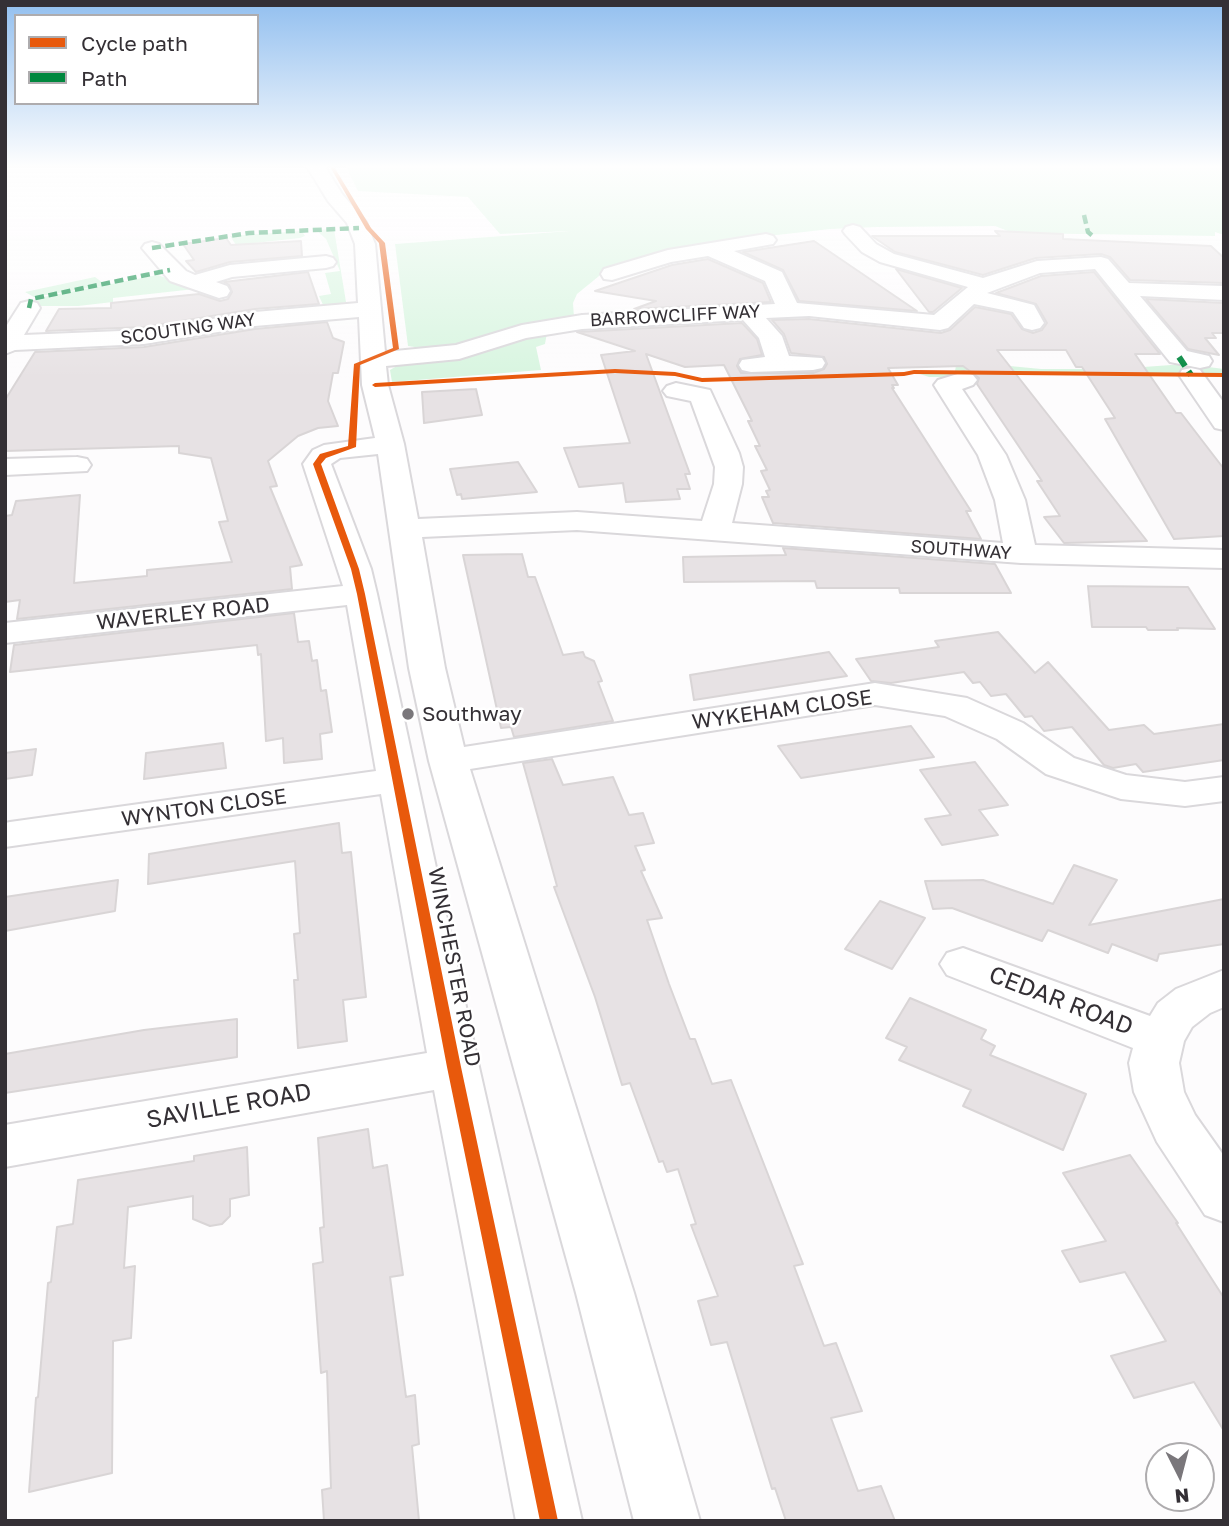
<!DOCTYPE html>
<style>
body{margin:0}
#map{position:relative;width:1229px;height:1526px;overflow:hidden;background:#fdfcfd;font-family:"Golos Text",sans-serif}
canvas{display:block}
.frame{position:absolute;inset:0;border:7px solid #343035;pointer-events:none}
.legend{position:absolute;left:14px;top:14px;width:245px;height:91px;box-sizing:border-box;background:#fff;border:2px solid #aeacae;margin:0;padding:9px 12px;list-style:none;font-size:21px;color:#343035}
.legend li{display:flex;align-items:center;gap:14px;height:35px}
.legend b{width:35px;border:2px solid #aeacae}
.north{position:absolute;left:1145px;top:1442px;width:70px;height:70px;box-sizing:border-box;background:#fff;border:2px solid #aeacae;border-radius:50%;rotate:174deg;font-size:19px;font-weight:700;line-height:28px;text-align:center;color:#343035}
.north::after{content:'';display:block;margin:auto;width:24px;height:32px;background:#7a777b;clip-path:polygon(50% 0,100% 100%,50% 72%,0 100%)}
</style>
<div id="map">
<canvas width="1229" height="1526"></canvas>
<div class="frame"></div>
<ul class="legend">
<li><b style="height:9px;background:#e8590c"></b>Cycle path</li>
<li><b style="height:9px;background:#00873e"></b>Path</li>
</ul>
<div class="north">N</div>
</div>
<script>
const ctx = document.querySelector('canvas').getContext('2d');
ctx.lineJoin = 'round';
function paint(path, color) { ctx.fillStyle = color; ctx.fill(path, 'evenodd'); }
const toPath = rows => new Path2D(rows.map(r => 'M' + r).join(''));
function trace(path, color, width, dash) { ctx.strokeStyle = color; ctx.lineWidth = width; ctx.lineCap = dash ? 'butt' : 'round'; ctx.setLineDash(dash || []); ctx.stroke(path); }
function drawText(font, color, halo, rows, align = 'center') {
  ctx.font = font + ' "Golos Text",sans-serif'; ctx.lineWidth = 5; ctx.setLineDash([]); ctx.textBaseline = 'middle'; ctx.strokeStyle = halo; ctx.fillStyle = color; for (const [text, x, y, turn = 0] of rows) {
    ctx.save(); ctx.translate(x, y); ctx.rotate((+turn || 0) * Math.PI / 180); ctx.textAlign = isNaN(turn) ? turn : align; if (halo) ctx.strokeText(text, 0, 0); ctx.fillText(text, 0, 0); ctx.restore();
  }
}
paint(toPath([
 [345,165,1224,165,1224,235,1215,232,1215,236,1013,233,995,226,877,227,830,229,733,240,604,272,577,294,573,303,574,317,536,323,458,345,427,349,408,346,395,244,570,231,500,234,468,197,358,191],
 [334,229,346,302,324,307,319,296,331,294,325,273,340,271,326,239,316,230],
 [302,231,305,236,300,238,236,245,230,236],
 [158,275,195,289,113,298,113,302,78,306,32,306,36,300,43,297],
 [95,277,106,285,34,297,25,292],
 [547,333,545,344,536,347,541,370,392,382,390,370,400,364,470,356],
 [968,362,1041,369,1116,369,1185,364,1224,369,1224,374,1198,379,1159,374,963,371,959,376,945,377,929,377,914,372,955,371,956,366]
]), '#d8f5e0');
const building = toPath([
 [995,231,1063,234,1063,239,1211,246,1224,258,1224,283,1130,280,1110,257,1101,254,1036,258,983,275,895,252,872,236,1000,236,995,231],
 [226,238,231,245,301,241,302,256,230,262,196,272,186,261,194,260,183,244,226,238],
 [814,241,917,311,799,301,783,270,743,252,814,241],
 [708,259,763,283,771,302,634,309,656,301,595,291,672,265,708,259],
 [896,269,962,288,933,312,929,312,896,269],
 [308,272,319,304,255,309,144,327,46,331,59,309,111,308,111,303,199,294,220,301,228,299,232,292,229,285,224,282,308,272],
 [1094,272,1160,354,1135,354,1176,413,1181,413,1224,469,1224,536,1174,539,1105,419,1115,418,1082,367,1076,367,1066,350,997,350,1147,541,1064,543,1044,517,1060,516,1037,481,1042,481,977,384,979,378,963,366,888,368,898,385,892,385,894,388,892,388,971,511,966,511,981,539,773,523,762,497,769,497,766,491,770,490,761,471,767,470,755,446,760,446,748,421,752,421,724,365,685,367,646,354,690,474,685,474,690,489,677,489,680,499,626,502,623,483,579,487,564,448,630,443,601,355,635,351,577,332,742,323,757,339,762,355,740,359,737,366,741,373,813,373,824,369,827,364,824,357,791,353,784,334,772,320,809,319,941,333,950,330,975,307,1011,314,1022,329,1033,333,1042,330,1047,323,1036,304,996,293,1041,276,1094,272],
 [1146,299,1224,303,1224,333,1212,333,1216,338,1205,338,1219,355,1188,349,1146,299],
 [327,322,333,338,344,342,338,373,333,373,328,401,338,426,318,428,298,436,268,461,277,486,270,487,302,565,290,567,292,589,17,619,20,600,5,602,5,516,12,515,16,501,80,495,74,583,147,576,147,570,232,562,219,522,228,521,211,458,179,453,179,446,5,451,5,400,35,352,144,347,255,329,327,322],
 [476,389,482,415,424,423,422,392,476,389],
 [518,462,537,492,462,499,461,494,457,495,450,469,518,462],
 [783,548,995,564,1011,593,900,593,899,588,817,588,815,581,684,582,683,557,786,555,783,548],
 [522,554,528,577,535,577,563,655,583,652,585,657,594,661,602,681,598,682,613,721,514,737,511,727,501,728,463,555,522,554],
 [1088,586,1188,587,1215,629,1177,628,1178,630,1148,630,1146,627,1092,627,1088,586],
 [294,613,298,642,309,641,312,661,317,660,321,691,326,690,332,732,320,734,322,759,284,763,283,738,266,741,261,654,258,655,257,645,10,672,14,645,294,613],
 [998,632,1035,673,1048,662,1109,730,1144,725,1154,734,1224,724,1224,760,1143,772,1136,764,1113,768,1104,765,1072,727,1044,731,1032,716,1025,717,1006,694,991,696,980,682,973,683,964,672,891,683,871,681,856,659,939,647,935,641,998,632],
 [829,652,847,676,694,700,690,675,829,652],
 [911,726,934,757,801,778,778,746,911,726],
 [223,743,226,768,144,779,146,753,223,743],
 [36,749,32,775,5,779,5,753,36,749],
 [552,759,563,785,613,777,629,815,643,813,654,843,635,846,645,870,641,871,662,918,647,920,669,984,690,1039,695,1039,712,1084,731,1080,803,1264,794,1266,824,1346,836,1343,862,1411,831,1418,858,1491,881,1486,895,1521,786,1521,775,1488,772,1489,727,1342,711,1345,698,1301,718,1296,691,1225,696,1224,678,1169,667,1172,663,1161,659,1162,630,1083,622,1085,595,997,554,887,557,886,523,763,552,759],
 [975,762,1008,805,979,810,998,835,942,845,925,819,951,815,920,770,975,762],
 [339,823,342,853,351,852,366,997,343,1000,347,1041,298,1048,294,980,298,980,294,934,300,933,295,861,148,884,149,854,339,823],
 [1074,865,1117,880,1089,925,1224,899,1224,944,1159,954,1157,961,1112,944,1108,953,1048,930,1042,941,952,908,933,909,925,881,983,880,1053,904,1074,865],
 [118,880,115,911,5,931,5,897,118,880],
 [880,901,925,918,892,969,845,949,880,901],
 [910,998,986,1030,981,1039,995,1046,990,1055,1086,1094,1063,1150,963,1106,971,1090,899,1060,907,1047,886,1038,910,998],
 [237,1019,237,1057,5,1093,5,1054,144,1030,237,1019],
 [368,1129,373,1168,387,1165,403,1275,390,1277,406,1397,415,1395,419,1444,412,1446,419,1521,324,1521,322,1490,331,1488,327,1371,321,1373,313,1264,323,1262,320,1228,324,1227,318,1138,368,1129],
 [247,1147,249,1195,230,1199,230,1216,222,1224,210,1226,193,1219,193,1196,128,1207,124,1268,135,1266,131,1338,113,1341,112,1473,29,1492,36,1398,38,1397,48,1283,51,1282,57,1227,73,1224,78,1180,194,1161,194,1156,247,1147],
 [1130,1155,1178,1223,1176,1223,1224,1298,1224,1431,1194,1382,1134,1398,1111,1356,1166,1341,1125,1272,1080,1282,1062,1251,1106,1241,1063,1173,1130,1155]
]);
paint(building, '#e7e2e4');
trace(building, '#d9d5d6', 2);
const minor = toPath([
 [306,165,324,165,342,194,366,222,375,244,385,352,456,345,522,325,582,315,775,304,765,281,708,256,671,262,612,280,604,279,601,274,604,269,668,250,766,234,773,236,776,240,773,244,734,251,782,272,797,303,934,315,968,287,880,262,862,252,846,235,843,231,846,227,853,225,860,227,876,244,894,254,983,278,1037,261,1101,257,1108,259,1129,283,1224,286,1224,300,1140,296,1187,351,1209,356,1212,361,1209,366,1200,368,1170,362,1095,269,1040,273,987,293,1034,305,1044,323,1040,328,1032,330,1024,328,1013,312,974,304,948,328,940,330,809,316,766,318,782,336,789,356,822,358,825,363,822,368,813,370,751,372,742,370,739,365,742,360,765,357,759,338,743,320,582,329,526,338,459,359,386,366,388,385,404,444,418,519,577,512,702,521,714,484,715,467,691,401,667,396,663,391,667,386,676,383,710,390,739,453,743,467,742,484,732,523,1003,543,995,500,978,455,934,385,938,380,964,372,973,375,977,380,973,385,962,389,1006,455,1025,500,1035,545,1224,550,1224,568,1021,563,577,530,422,537,445,668,464,747,875,683,967,698,1023,723,1074,758,1126,775,1185,782,1224,777,1224,801,1185,806,1121,799,1046,774,997,739,945,716,875,705,470,769,634,1293,700,1521,634,1521,576,1293,429,761,409,668,378,454,340,458,331,464,371,569,377,594,479,1067,582,1521,516,1521,434,1090,5,1167,5,1125,427,1053,381,794,5,847,5,823,10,822,376,771,347,605,5,643,5,623,343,586,303,464,313,450,324,445,375,438,362,385,359,317,255,326,144,344,15,350,5,354,5,328,21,303,29,301,37,303,40,308,24,335,144,330,255,312,358,303,355,244,347,223,328,201,306,165],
 [152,242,159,244,186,271,195,275,230,265,326,256,333,258,336,262,333,266,326,268,232,277,216,282,227,286,230,291,227,296,219,298,170,281,142,248,145,244,152,242],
 [1191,368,1200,370,1224,403,1224,430,1215,428,1179,375,1182,370,1191,368],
 [77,457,87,459,91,465,87,471,5,475,5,459,77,457],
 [963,948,1150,1016,1158,1003,1176,989,1224,970,1224,1007,1210,1013,1192,1027,1184,1041,1179,1063,1184,1092,1195,1115,1224,1156,1224,1222,1205,1215,1157,1142,1134,1092,1129,1063,1133,1048,947,975,940,964,947,953,963,948]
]);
trace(minor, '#dad8db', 4);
paint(minor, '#fff');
trace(toPath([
 [1084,215,1088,232,1094,237],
 [152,248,249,233,359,228],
 [29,308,31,299,170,270]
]), '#00873e', 4.5, [9, 4.5]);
trace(toPath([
 [1179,357,1191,375]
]), '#00873e', 6, [11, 6]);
paint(toPath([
 [329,165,333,165,371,228,385,243,399,349,360,365,356,447,326,458,321,464,359,569,365,594,461,1067,558,1521,540,1521,447,1067,357,594,351,569,313,464,320,454,348,446,354,364,393,348,379,243,366,229,329,165],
 [615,369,675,372,702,378,904,372,914,370,1224,373,1224,377,914,374,904,376,702,382,675,376,615,373,375,387,372,385,375,383,615,369]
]), '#e8590c');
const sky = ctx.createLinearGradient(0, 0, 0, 378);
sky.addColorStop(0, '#92bfef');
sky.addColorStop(0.44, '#fefefe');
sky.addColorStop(1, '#fefefe00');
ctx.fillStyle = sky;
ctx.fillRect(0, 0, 1229, 378);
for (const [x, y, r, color] of [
 [408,714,7,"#7a777b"]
]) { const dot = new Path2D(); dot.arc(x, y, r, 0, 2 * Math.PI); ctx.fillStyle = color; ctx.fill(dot); trace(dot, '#fff', 2.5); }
drawText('18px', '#343035', '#fff', [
 ["BARROWCLIFF WAY",675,316,-3],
 ["SCOUTING WAY",188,329,-8],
 ["SOUTHWAY",961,550,4]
]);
drawText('21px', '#343035', '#fff', [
 ["WAVERLEY ROAD",183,614,-6],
 ["WYKEHAM CLOSE",782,710,-8],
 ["WYNTON CLOSE",204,808,-8],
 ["WINCHESTER ROAD",454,967,79]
]);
drawText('21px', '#343035', '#fff', [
 ["Southway",422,714]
], 'left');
drawText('24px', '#343035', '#fff', [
 ["CEDAR ROAD",1061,1001,21],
 ["SAVILLE ROAD",229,1106,-10]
]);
</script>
